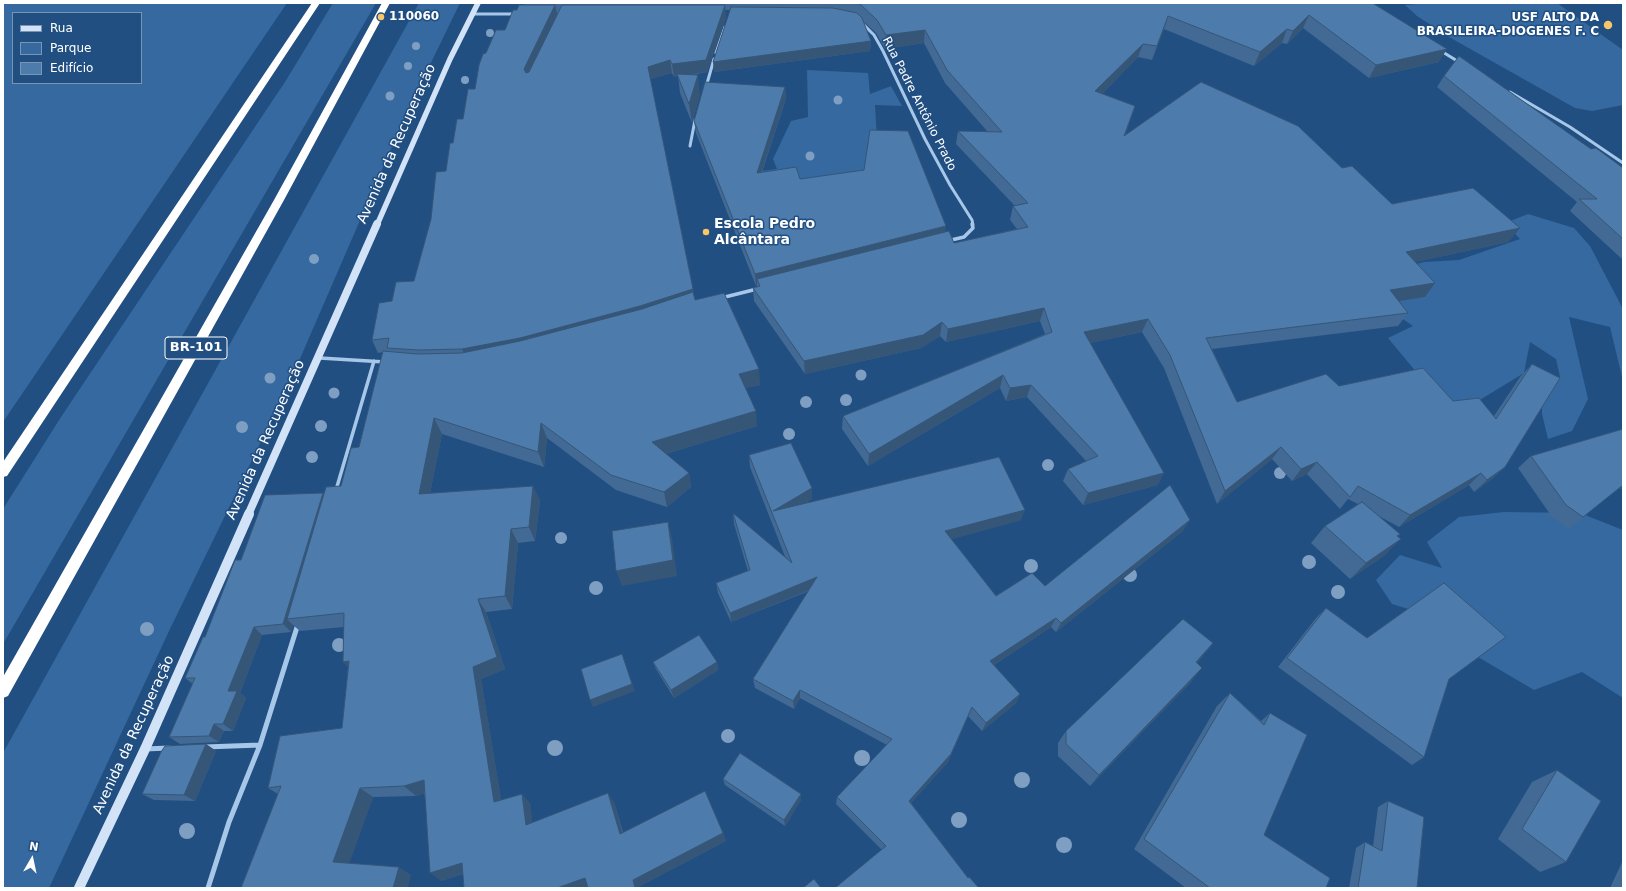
<!DOCTYPE html>
<meta charset="utf-8">
<style>
body{margin:0}
#map{position:relative;width:1626px;height:891px;overflow:hidden;background:#214f82;font-family:"DejaVu Sans",sans-serif}
canvas{display:block}
.frame{position:absolute;inset:0;border:4px solid #fff;pointer-events:none}
.legend{position:absolute;left:12px;top:12px;width:130px;height:72px;box-sizing:border-box;background:#214f82;border:1px solid #7a95b4;margin:0;padding:5px 7px;list-style:none;font-size:12px;color:#fff}
.legend li{display:flex;align-items:center;gap:8px;height:20px}
.legend b{width:20px;border:1px solid #7a95b4}
.north{position:absolute;left:12px;top:839px;width:40px;height:40px;-webkit-text-stroke:3px #214f82;paint-order:stroke;rotate:9deg;font-size:11px;font-weight:700;line-height:16px;text-align:center;color:#fff}
.north::after{content:'';display:block;margin:auto;width:14px;height:18px;background:#fff;clip-path:polygon(50% 0,100% 100%,50% 72%,0 100%)}
</style>
<div id="map">
<canvas width="1626" height="891"></canvas>
<div class="frame"></div>
<ul class="legend">
<li><b style="height:5px;background:#d2e3f7"></b>Rua</li>
<li><b style="height:11px;background:#3569a0"></b>Parque</li>
<li><b style="height:11px;background:#4d7bac"></b>Edifício</li>
</ul>
<div class="north">N</div>
</div>
<script>
const ctx = document.querySelector('canvas').getContext('2d');
ctx.lineJoin = 'round';
function paint(path, color) { ctx.fillStyle = color; ctx.fill(path, 'evenodd'); }
const toPath = rows => new Path2D(rows.map(r => 'M' + r).join(''));
function trace(path, color, width, dash) { ctx.strokeStyle = color; ctx.lineWidth = width; ctx.lineCap = dash ? 'butt' : 'round'; ctx.setLineDash(dash || []); ctx.stroke(path); }
function drawText(font, color, halo, rows, align = 'center') {
  ctx.font = font + ' "DejaVu Sans",sans-serif'; ctx.lineWidth = 3; ctx.setLineDash([]); ctx.textBaseline = 'middle'; ctx.strokeStyle = halo; ctx.fillStyle = color; for (const [text, x, y, turn = 0] of rows) {
    ctx.save(); ctx.translate(x, y); ctx.rotate((+turn || 0) * Math.PI / 180); ctx.textAlign = isNaN(turn) ? turn : align; if (halo) ctx.strokeText(text, 0, 0); ctx.fillText(text, 0, 0); ctx.restore();
  }
}
paint(toPath([
 [3,3,287,3,3,422],
 [13,13,141,13,141,83,13,83],
 [333,3,376,3,3,644,3,509,61,417,285,82],
 [419,3,460,3,407,112,289,384,169,631,49,888,3,888,3,753],
 [1429,3,1557,3,1623,50,1623,105,1592,111,1575,108,1449,37,1417,16,1405,5],
 [807,70,868,73,870,94,891,86,902,106,875,105,877,138,885,184,846,179,808,178,761,183,754,172,777,169,773,159,791,121,808,117],
 [1528,214,1574,228,1590,246,1623,309,1623,381,1610,327,1569,317,1588,399,1572,431,1548,439,1542,414,1542,394,1560,377,1556,359,1530,342,1524,373,1478,401,1453,404,1422,379,1388,338,1413,326,1381,304,1402,268,1424,262,1459,260,1520,239,1505,223],
 [1504,512,1580,513,1623,530,1623,698,1582,672,1534,690,1478,657,1477,630,1392,604,1376,580,1400,555,1442,568,1427,542,1459,517]
]), '#3569a0');
trace(toPath([
 [473,14,516,14],
 [861,22,874,35,883,51,925,139,950,185,972,220,973,225],
 [1441,51,1459,62],
 [716,53,725,27],
 [706,87,714,59],
 [1510,92,1570,127,1623,163],
 [690,146,695,120]
]), '#a7c7e8', 3);
trace(toPath([
 [947,241,964,237,973,228,972,224],
 [721,298,757,289],
 [320,358,385,362],
 [336,490,374,361]
]), '#a7c7e8', 3.5);
trace(toPath([
 [205,747,260,745],
 [145,749,169,748],
 [208,888,229,822,260,745,298,624]
]), '#a7c7e8', 5);
trace(toPath([
 [377,225,450,59,478,3]
]), '#d2e3f7', 5.5);
trace(toPath([
 [248,515,377,224]
]), '#d2e3f7', 8);
trace(toPath([
 [79,888,145,749,249,514]
]), '#d2e3f7', 10);
paint(toPath([
 [312,3,320,3,7,476,3,477,3,462,312,3],
 [382,3,390,3,284,200,8,696,3,698,3,677,274,200,382,3]
]), '#fff');
ctx.fillStyle = '#7e9fc2';
for (const [x, y, r] of [
 [490,33,4],
 [416,46,4],
 [408,66,4],
 [465,80,4],
 [390,96,4.5],
 [838,100,4.5],
 [810,156,4.5],
 [314,259,5],
 [861,375,5.5],
 [270,378,5.5],
 [334,393,5.5],
 [846,400,6],
 [806,402,6],
 [321,426,6],
 [242,427,6],
 [789,434,6],
 [312,457,6],
 [1048,465,6],
 [1280,473,6],
 [561,538,6],
 [1309,562,7],
 [1031,566,7],
 [1130,575,7],
 [596,588,7],
 [1338,592,7],
 [147,629,7],
 [339,645,7],
 [728,736,7],
 [555,748,8],
 [862,758,8],
 [1022,780,8],
 [959,820,8],
 [187,831,8],
 [1064,845,8]
]) { ctx.beginPath(); ctx.arc(x, y, r, 0, 2 * Math.PI); ctx.fill(); }
paint(toPath([
 [523,3,1372,3,1439,62,1369,78,1303,28,1287,44,1282,43,1254,66,1164,29,1152,60,1138,57,1102,94,1135,106,1125,136,1342,168,1392,204,1509,242,1415,262,1425,297,1398,301,1408,313,1398,326,1212,349,1237,402,1339,386,1453,401,1494,416,1520,377,1532,364,1505,467,1492,479,1474,492,1469,485,1399,527,1377,515,1400,534,1385,555,1350,579,1311,543,1325,526,1358,504,1348,499,1340,509,1307,474,1292,481,1272,459,1217,504,1164,368,1142,332,1090,343,1158,485,1083,505,1063,481,1068,469,1086,461,1027,397,1006,401,1000,388,868,466,842,429,843,416,1045,334,1040,321,946,342,940,336,921,348,805,374,754,301,753,288,758,287,757,286,756,286,696,133,694,121,785,87,786,99,762,172,800,179,945,232,954,243,1017,229,1010,220,1013,206,1015,206,956,144,958,131,987,131,945,83,924,43,885,49,876,33,863,21,871,41,870,51,714,72,730,10,725,10,726,17,707,72,692,75,700,94,692,123,680,93,678,76,674,77,672,73,650,79,695,300,760,385,745,388,757,426,666,454,689,473,691,487,667,507,616,490,547,438,544,467,442,434,430,493,540,500,535,541,518,543,512,609,486,612,505,669,481,679,501,800,530,803,532,823,614,802,623,832,723,833,726,841,638,887,588,887,584,888,464,888,463,874,441,881,424,793,416,796,373,797,349,863,411,875,241,888,278,794,268,788,342,728,348,668,344,627,300,631,293,625,291,632,262,635,240,693,246,698,233,731,224,731,219,742,180,744,169,737,193,684,185,678,205,637,241,560,324,493,341,486,359,447,383,352,378,353,372,340,392,301,414,281,446,171,453,143,475,89,486,53,505,30,517,10,524,5],
 [1444,76,1591,149,1623,168,1623,260,1570,211,1577,202,1437,87],
 [1623,429,1623,488,1617,489,1569,529,1552,517,1518,468,1531,456],
 [749,455,812,499,805,503,1021,520,951,539,996,596,1045,586,1183,531,1056,632,1051,627,994,665,1020,694,1016,703,982,731,968,716,948,762,911,803,968,878,979,888,882,850,836,804,837,797,887,745,800,698,794,709,755,688,753,679,809,591,731,622,718,593,716,583,748,571,734,524,733,513,786,559,750,467],
 [1326,608,1367,638,1449,679,1424,757,1412,765,1278,667,1316,618],
 [1213,643,1197,663,1191,682,1090,786,1058,756,1058,743,1066,731],
 [653,662,717,662,718,670,674,698,656,669],
 [1230,693,1261,721,1270,713,1264,835,1326,888,1186,888,1134,849,1217,706],
 [206,744,216,751,195,801,154,800,142,794],
 [1557,770,1566,862,1540,872,1498,839,1532,782],
 [723,779,801,800,785,826,725,785],
 [1388,801,1417,888,1349,888,1356,848,1365,842,1373,846,1378,807],
 [1623,860,1623,888,1610,888]
]), '#426a94');
paint(toPath([
 [555,5,558,17,527,82,524,69],
 [725,5,726,17,707,72,678,76,677,74,678,76,674,77,672,64],
 [1309,15,1303,28,1287,44,1293,31],
 [1168,16,1164,29,1152,60,1157,46],
 [1287,29,1282,43,1254,66,1260,52],
 [925,30,924,43,885,49,886,35],
 [871,41,870,51,714,72,713,62],
 [1143,44,1138,57,1092,105,1095,91],
 [1447,49,1439,62,1369,78,1376,65],
 [670,60,672,73,650,79,648,67],
 [698,75,700,94,692,123,689,104],
 [785,87,786,99,757,185,757,173],
 [1135,106,1131,119,1119,150,1124,136],
 [946,226,944,239,757,279,757,286,756,286,755,274],
 [1520,228,1509,242,1397,266,1406,252],
 [1435,283,1425,297,1380,304,1390,290],
 [693,289,694,302,468,362,462,349],
 [1044,308,1040,321,946,342,948,329],
 [1148,319,1142,332,1080,345,1084,332],
 [942,322,940,336,921,348,805,374,804,361],
 [759,369,760,385,740,389,739,374],
 [1003,375,1000,388,868,466,869,454],
 [1031,385,1027,397,1006,401,1010,388],
 [756,411,757,426,656,457,652,442],
 [434,418,442,434,427,508,419,494],
 [541,423,547,438,544,467,538,452],
 [1281,447,1272,459,1217,504,1225,491],
 [1317,462,1307,474,1292,481,1301,469],
 [1505,467,1492,479,1474,492,1487,480],
 [689,473,691,487,667,507,664,492],
 [1164,473,1158,485,1083,505,1088,493],
 [1481,473,1469,485,1399,527,1410,515],
 [1623,484,1623,488,1616,490],
 [533,486,540,500,535,541,529,527],
 [812,488,812,499,775,521,773,511],
 [323,493,330,501,287,619,293,625,291,632,283,624],
 [1025,510,1021,520,942,542,945,531],
 [1190,520,1183,531,1056,632,1061,623],
 [668,522,672,538,677,576,622,586,616,571],
 [511,529,518,543,512,609,505,596],
 [1400,534,1384,550,1401,539,1385,555,1350,579,1366,563],
 [817,577,817,587,731,622,730,613],
 [478,599,486,612,505,669,481,679,503,811,494,802,473,667],
 [1056,618,1051,627,986,670,990,661],
 [254,627,262,635,240,693,246,698,233,731,223,724,228,691],
 [1213,643,1202,657,1184,676,1196,662],
 [622,654,635,691,593,707,590,700],
 [349,661,355,674,343,662],
 [717,662,718,670,674,698,671,690],
 [1202,668,1191,682,1090,786,1099,775],
 [800,690,800,698,794,709,793,701],
 [1020,694,1016,703,982,731,986,723],
 [972,707,948,762,907,808,909,801],
 [214,724,224,731,219,742,209,736],
 [206,744,216,751,195,801,184,795],
 [424,780,434,790,416,796,404,786],
 [360,788,373,797,347,870,333,862],
 [608,793,614,802,625,842,620,834],
 [522,794,530,803,534,834,526,825],
 [801,794,801,800,785,826,784,820],
 [723,833,726,841,638,887,638,888,635,888,633,880],
 [462,863,472,871,441,881,430,873],
 [399,867,411,875,408,888,393,888],
 [585,878,592,885,584,888,557,888]
]), '#365678');
const building = toPath([
 [853,3,1372,3,1374,4,1447,49,1376,65,1309,15,1293,31,1287,29,1260,52,1168,16,1157,46,1143,44,1095,91,1135,106,1124,136,1201,82,1298,126,1342,168,1352,166,1392,204,1473,188,1520,228,1406,252,1435,283,1390,290,1408,313,1206,338,1237,402,1326,374,1339,386,1423,368,1453,401,1479,398,1496,419,1532,364,1560,378,1505,467,1487,480,1481,473,1410,515,1358,486,1350,497,1317,462,1301,469,1281,447,1225,491,1170,355,1148,319,1084,332,1164,473,1088,493,1068,469,1098,456,1031,385,1010,388,1003,375,869,454,843,416,1052,332,1044,308,948,329,942,322,923,335,804,361,753,288,760,286,757,279,949,231,954,243,1028,227,1013,206,1028,203,958,131,1002,132,947,70,925,30,886,35,877,20,860,4,853,3],
 [519,5,555,5,524,69,526,73,529,72,562,5,725,5,706,60,672,64,670,60,648,67,693,289,640,306,520,338,462,349,419,350,387,348,389,338,372,340,379,303,392,301,396,282,414,281,431,219,436,172,446,171,450,143,453,143,457,119,463,119,468,89,475,89,479,65,483,54,486,53,496,30,505,30,513,10,517,10,519,5],
 [731,7,833,8,857,13,862,18,871,41,713,62,731,7],
 [1459,56,1591,149,1596,148,1623,168,1623,239,1579,199,1597,199,1444,76,1459,56],
 [677,74,698,75,689,104,677,74],
 [705,82,785,87,757,173,796,167,800,179,864,170,870,130,908,131,946,226,755,274,694,121,705,82],
 [693,292,695,300,724,293,759,369,739,374,756,411,652,442,689,473,664,492,611,475,541,423,538,452,434,418,419,494,533,486,529,527,511,529,505,596,478,599,497,657,473,667,494,802,522,794,526,825,608,793,620,834,705,791,723,833,633,880,635,888,588,888,585,878,557,888,464,888,462,863,430,873,424,780,404,786,360,788,333,862,399,867,393,888,241,888,281,786,268,788,280,736,342,728,349,661,343,662,344,613,287,619,326,487,341,486,351,448,359,447,383,351,417,354,462,353,520,341,642,309,693,292],
 [1623,429,1623,485,1583,517,1566,505,1531,456,1623,429],
 [791,443,812,488,773,511,999,457,1025,510,945,531,996,596,1032,573,1045,586,1170,485,1190,520,1061,623,1056,618,990,661,1020,694,986,723,972,707,951,754,909,801,968,878,969,877,979,888,835,888,886,846,837,797,892,739,800,690,793,701,753,679,817,577,730,613,716,583,750,570,733,513,792,563,749,455,791,443],
 [323,493,283,624,254,627,228,691,237,691,223,724,214,724,209,736,169,737,195,678,185,678,203,637,205,637,235,560,241,560,265,495,323,493],
 [1362,502,1400,534,1397,536,1401,539,1366,563,1325,526,1362,502],
 [668,522,673,560,616,571,612,531,668,522],
 [1444,583,1506,637,1449,679,1424,757,1287,658,1326,608,1367,638,1444,583],
 [1183,619,1213,643,1196,662,1202,668,1099,775,1066,744,1066,731,1183,619],
 [699,635,717,662,671,690,653,662,699,635],
 [622,654,632,684,590,700,581,669,622,654],
 [1230,693,1264,725,1270,713,1307,735,1264,835,1330,878,1326,888,1210,888,1144,839,1230,693],
 [206,744,184,795,142,794,161,752,165,746,206,744],
 [740,753,801,794,784,820,723,779,740,753],
 [1557,770,1601,801,1566,862,1522,829,1557,770],
 [1388,801,1424,817,1417,888,1358,888,1365,842,1382,851,1388,801],
 [814,879,821,888,803,888,814,879]
]);
paint(building, '#4d7bac');
trace(building, '#365678', 1);
for (const [x, y, r, color] of [
 [381,17,4,"#f5c768"],
 [1608,25,5,"#f5c768"],
 [706,232,4,"#f5c768"]
]) { const dot = new Path2D(); dot.arc(x, y, r, 0, 2 * Math.PI); ctx.fillStyle = color; ctx.fill(dot); trace(dot, '#214f82', 1.5); }
drawText('bold 12px', '#fff', '#214f82', [
 ["110060",389,17],
 ["USF ALTO DA",1599,18,"right"],
 ["BRASILEIRA-DIOGENES F. C",1599,32,"right"]
], 'left');
drawText('12px', '#fff', '#214f82', [
 ["Rua Padre Antônio Prado",919,104,63]
]);
for (const [x, y, w] of [
 [196,348,62]
]) { const box = new Path2D(); box.roundRect(x - w / 2, y - 11, w, 22, 3); ctx.fillStyle = '#214f82'; ctx.fill(box); trace(box, '#fff', 1); }
drawText('bold 13px', '#fff', null, [
 ["BR-101",196,348]
]);
drawText('14px', '#fff', '#214f82', [
 ["Avenida da Recuperação",397,144,-66],
 ["Avenida da Recuperação",266,440,-66],
 ["Avenida da Recuperação",134,735,-65]
]);
drawText('bold 14px', '#fff', '#214f82', [
 ["Escola Pedro",714,224],
 ["Alcântara",714,240]
], 'left');
</script>
